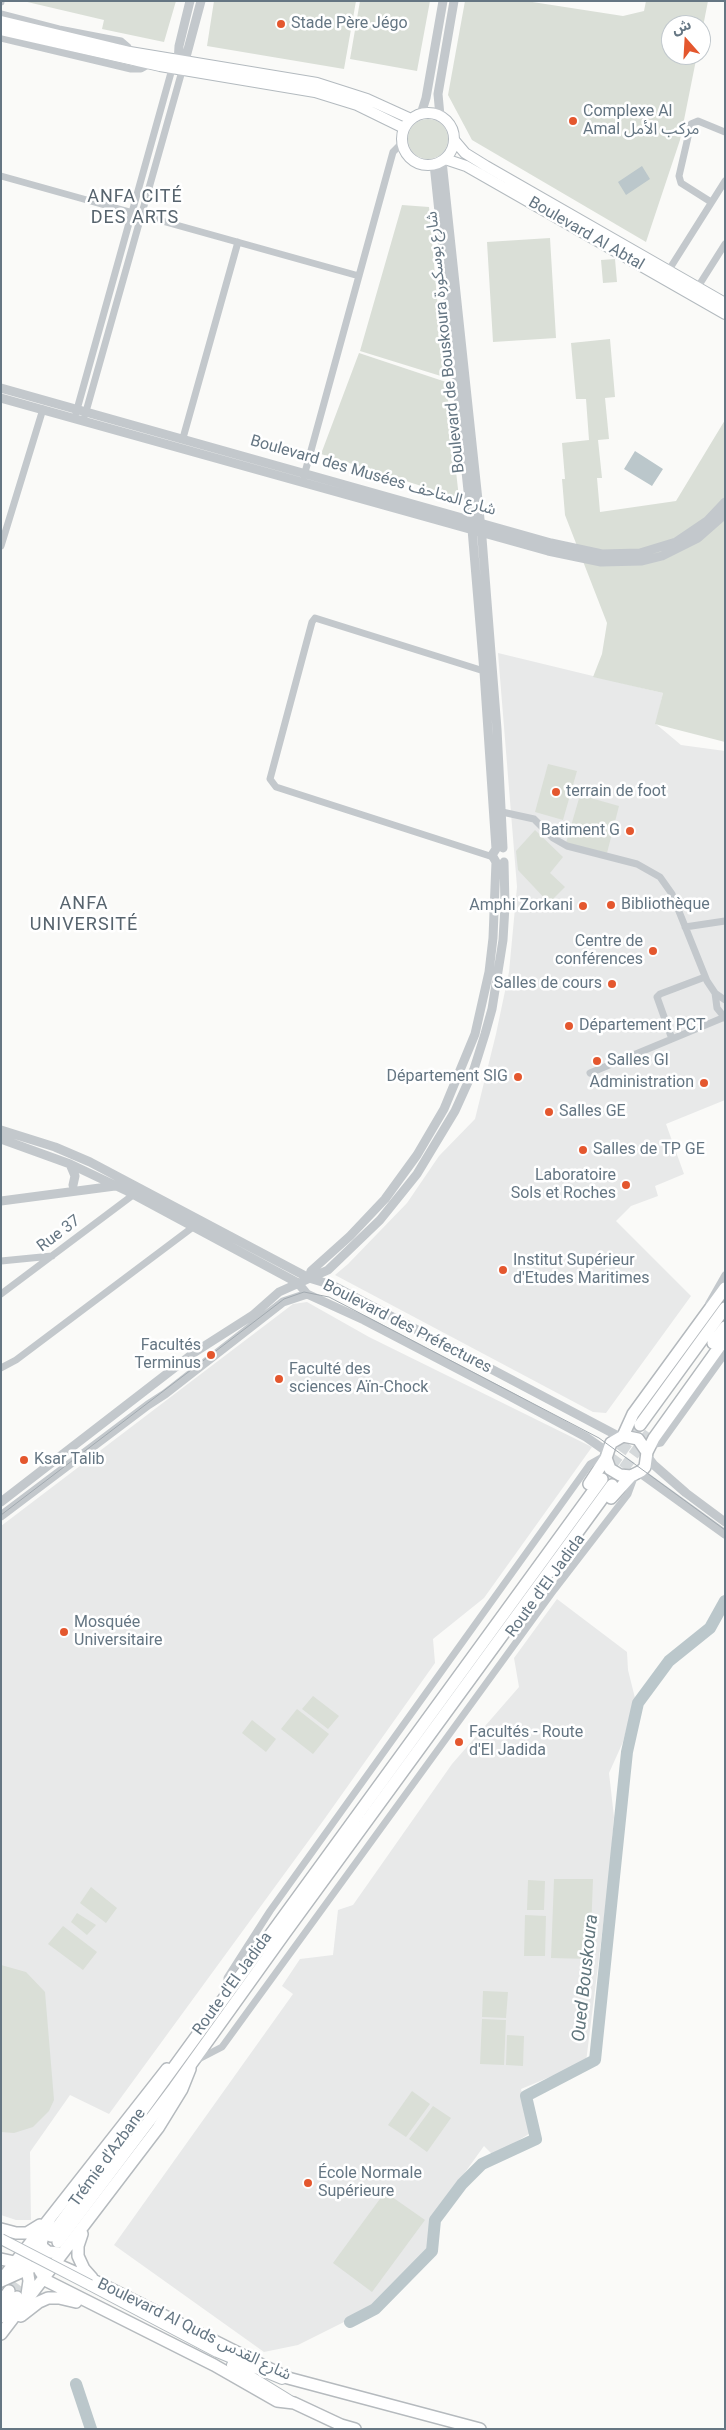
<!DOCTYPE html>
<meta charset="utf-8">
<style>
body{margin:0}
#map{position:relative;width:726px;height:2430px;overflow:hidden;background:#fafaf8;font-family:Roboto,"Noto Sans Arabic",sans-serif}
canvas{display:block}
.frame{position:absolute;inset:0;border:2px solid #657683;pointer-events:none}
.north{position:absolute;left:661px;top:15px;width:50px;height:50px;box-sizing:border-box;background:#fff;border:1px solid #c1c8cd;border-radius:50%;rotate:341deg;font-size:14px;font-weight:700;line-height:20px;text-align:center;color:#657683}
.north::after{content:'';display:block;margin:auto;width:18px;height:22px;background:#e4572e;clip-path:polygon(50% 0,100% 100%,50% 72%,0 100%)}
</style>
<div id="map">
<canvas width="726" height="2430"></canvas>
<div class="frame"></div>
<div class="north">ش</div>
</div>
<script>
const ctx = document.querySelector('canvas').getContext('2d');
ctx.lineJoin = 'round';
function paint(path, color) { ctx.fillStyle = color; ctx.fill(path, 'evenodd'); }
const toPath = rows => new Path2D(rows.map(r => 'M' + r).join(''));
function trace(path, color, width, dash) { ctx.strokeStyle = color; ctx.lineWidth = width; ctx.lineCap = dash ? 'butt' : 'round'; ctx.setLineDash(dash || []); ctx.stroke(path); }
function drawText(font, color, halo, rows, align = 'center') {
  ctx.font = font + ' Roboto,"Noto Sans Arabic",sans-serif'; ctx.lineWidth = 5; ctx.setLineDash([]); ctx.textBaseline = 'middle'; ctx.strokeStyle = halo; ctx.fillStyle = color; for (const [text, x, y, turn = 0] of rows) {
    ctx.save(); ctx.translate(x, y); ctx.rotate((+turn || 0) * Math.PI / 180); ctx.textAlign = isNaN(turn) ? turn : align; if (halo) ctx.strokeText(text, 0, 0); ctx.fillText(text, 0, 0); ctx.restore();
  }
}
paint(toPath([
 [498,653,663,693,656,724,681,745,725,751,725,1100,666,1124,684,1174,655,1186,658,1196,631,1206,616,1221,691,1296,606,1413,593,1412,335,1275,348,1264,407,1203,439,1156,475,1119,496,1034,509,972,517,887],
 [307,1302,369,1337,592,1447,484,1598,433,1639,435,1663,323,1821,109,2114,70,2095,30,2152,31,2220,16,2220,1,2215,1,1526,293,1304],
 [557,1599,627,1652,628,1670,635,1698,623,1742,609,1773,614,1817,610,1870,586,2062,521,2089,532,2132,494,2156,484,2146,430,2221,430,2249,378,2305,298,2345,264,2352,114,2245,293,1994,282,1986,300,1959,333,1955,338,1910,353,1905,452,1764,519,1687,514,1658]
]), '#e8e9e9');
paint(toPath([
 [23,1,176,1,164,42,102,29,104,20],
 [214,1,356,1,344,69,207,46],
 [360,1,430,1,417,71,350,59],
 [465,1,526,1,623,16,644,11,646,1,708,1,701,37,701,25,671,25,671,55,697,55,680,140,646,242,472,140,448,95],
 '408 139a20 20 0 1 1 40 0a20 20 0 1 1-40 0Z',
 [402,205,429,207,444,377,360,351],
 [550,238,556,338,493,342,487,242],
 [615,259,617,282,603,283,601,260],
 [610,339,615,397,605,398,609,439,598,440,602,478,597,478,600,512,676,501,725,420,725,742,655,724,663,693,593,677,602,654,607,623,565,515,562,479,565,479,562,443,589,440,586,399,576,399,571,343],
 [359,353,446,382,459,498,321,454],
 [548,764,577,771,563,820,535,812],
 [580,795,619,806,607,853,566,843],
 [535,830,563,857,550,873,565,887,549,903,518,870,516,851],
 [313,1696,339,1716,328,1729,302,1709],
 [297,1709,329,1734,313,1754,281,1729],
 [252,1720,276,1739,266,1752,242,1733],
 [554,1879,593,1879,590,1959,551,1958],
 [528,1880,545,1881,544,1910,527,1910],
 [91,1887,117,1908,106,1923,80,1903],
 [77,1913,96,1925,87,1935,71,1922],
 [525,1915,546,1916,545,1956,524,1956],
 [63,1926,97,1952,83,1970,48,1944],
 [1,1965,26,1972,45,1992,54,2100,49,2111,33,2127,14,2133,1,2132],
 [483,1991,508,1992,506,2018,482,2017],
 [482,2019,506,2020,504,2065,480,2064],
 [507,2035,524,2036,523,2066,506,2065],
 [412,2091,430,2104,406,2137,388,2125],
 [433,2106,451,2118,427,2152,409,2139],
 [385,2192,425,2220,372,2292,333,2263]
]), '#dadfd7');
paint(toPath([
 [642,166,650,179,626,195,618,182],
 [635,451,663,469,652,486,624,469]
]), '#bbc7cb');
trace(toPath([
 [350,2322,375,2309,432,2251,435,2220,462,2184,482,2164,536,2139,526,2096,595,2060,627,1752,638,1703,669,1661,710,1628,725,1601],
 [76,2384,91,2429]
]), '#bbc7cb', 12);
trace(toPath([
 [602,1479,640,1425],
 [614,1482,650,1432],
 [9,2291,27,2267],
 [17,2297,58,2242]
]), '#d5d9db', 11, [11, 5.5]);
const secondary = toPath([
 [1,21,130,52,317,83,367,99,411,119],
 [1,30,160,66,315,92,357,105,404,128],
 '402 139a26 26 0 1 1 52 0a26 26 0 1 1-52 0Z',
 [454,140,465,153,486,166,725,303],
 [445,159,466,166,725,314],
 [90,2285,217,2352,282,2379],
 [232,2365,292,2402]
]);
const primary = toPath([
 [50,2218,38,2251,40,2271,47,2281,214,2365,277,2401,294,2403,341,2425,355,2429],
 [1,2229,16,2233,27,2233,40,2225],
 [82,2234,78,2246,78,2256,84,2269,92,2278],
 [41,2241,42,2247,48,2252,60,2253],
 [1,2259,19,2263],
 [2,2279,167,2069],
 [1,2281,32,2267,56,2264,95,2281,288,2378,480,2429],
 [26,2301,29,2281,26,2262],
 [21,2316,39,2302,48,2298,59,2298,76,2302],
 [1,2334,158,2128,182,2089,190,2069]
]);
const trunk = toPath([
 [713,1343,725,1327],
 [640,1425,725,1308],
 [623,1436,633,1414,725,1288],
 [647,1452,638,1439,623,1436,611,1443,606,1458,610,1469,620,1475,631,1476,641,1471,645,1467,647,1452,654,1438,725,1339],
 [589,1484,606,1458],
 [611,1498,631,1476],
 [51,2236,602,1479],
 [58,2242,174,2088,285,1933,612,1485],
 [1,2302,9,2291],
 [1,2317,17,2297]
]);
trace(secondary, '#b3babf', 12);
trace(primary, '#b5babe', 14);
trace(trunk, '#b4b9bd', 14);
trace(toPath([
 [1,2,1,1],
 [1,14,59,29,121,41,128,47,130,52],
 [1,38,131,69,141,69,150,64],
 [1,176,359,276],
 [711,202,681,183,679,176,691,124,698,121,725,132],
 [672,265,725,181],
 [701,282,725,244],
 [76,413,172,69],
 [85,415,182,71],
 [183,438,238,242],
 [304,476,393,152,402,143],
 [1,546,43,409],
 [487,672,315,618,312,622,270,779,276,787,493,857],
 [502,812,534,819,553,838,567,846,637,864,660,877,672,894,707,981,715,993,725,1000],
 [685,927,725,921],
 [715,993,717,1008,725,1018],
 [672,1039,657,997,660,994,705,977],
 [590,1073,725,1017],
 [1,1261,52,1256],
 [1,1294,133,1195],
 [709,1303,725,1275],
 [1,1368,16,1360,193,1227],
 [650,1445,661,1443,725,1354],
 [227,1992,227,1978,270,1911,590,1464,606,1455],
 [195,2061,222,2047,554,1590,628,1494,635,1475]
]), '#c3c8cc', 7);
trace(toPath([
 [178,64,179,46,190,1],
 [183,68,201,1],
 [421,114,426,98,443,1],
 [440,116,438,94,454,1],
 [442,161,482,538,497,729,503,848],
 [1,388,551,543,602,554,640,553,676,542,707,521,725,502],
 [1,398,548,551,601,562,642,561,662,556,698,538,725,514],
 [1,1130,55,1147,90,1162,309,1278,332,1285,620,1437],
 [1,1139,70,1164,127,1191,298,1283,307,1294,364,1320,504,1393,586,1437,606,1451],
 [70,1164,75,1176,73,1185],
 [1,1201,115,1186],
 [309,1278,311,1271,350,1236,385,1199,417,1155,444,1109,475,1034,489,972,493,938,496,862,492,855,496,849,484,672,472,529,434,164],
 [647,1456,654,1465,686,1493,725,1522],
 [639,1472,725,1534],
 [1,1502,195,1352,253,1315,279,1292,328,1270,380,1220,417,1174,455,1111,474,1069,485,1034,492,1009,503,940,505,906,504,862],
 [1,1516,148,1405,165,1394,283,1302,307,1294]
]), '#c3c8cc', 9);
trace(secondary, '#fff', 10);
trace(primary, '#fff', 11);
trace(trunk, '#fff', 11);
trace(toPath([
 [1,1515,284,1299,304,1292,329,1297,599,1438,725,1530]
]), '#a2aab0', 1);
const secondaryBridge = toPath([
 [1,2239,90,2285]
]);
trace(secondaryBridge, '#b3babf', 12, []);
trace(secondaryBridge, '#fff', 10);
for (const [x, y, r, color] of [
 [281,24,5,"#e4572e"],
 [573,121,5,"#e4572e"],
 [556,792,5,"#e4572e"],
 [630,831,5,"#e4572e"],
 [611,905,5,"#e4572e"],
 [583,906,5,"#e4572e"],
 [653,951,5,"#e4572e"],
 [612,984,5,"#e4572e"],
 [569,1026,5,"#e4572e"],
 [597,1061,5,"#e4572e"],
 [518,1077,5,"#e4572e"],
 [704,1083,5,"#e4572e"],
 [549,1112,5,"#e4572e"],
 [583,1150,5,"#e4572e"],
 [626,1185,5,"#e4572e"],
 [503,1270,5,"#e4572e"],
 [211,1355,5,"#e4572e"],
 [279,1379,5,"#e4572e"],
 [24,1460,5,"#e4572e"],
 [64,1632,5,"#e4572e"],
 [459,1742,5,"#e4572e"],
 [308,2183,5,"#e4572e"]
]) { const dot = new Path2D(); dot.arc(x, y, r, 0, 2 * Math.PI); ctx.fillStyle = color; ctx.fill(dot); trace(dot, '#fff', 2); }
drawText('16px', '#657683', '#fff', [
 ["Stade Père Jégo",291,24],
 ["Complexe Al",583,112],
 ["Amal مركب الأمل",583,130],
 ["terrain de foot",566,792],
 ["Batiment G",620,831,"right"],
 ["Bibliothèque",621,905],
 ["Amphi Zorkani",573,906,"right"],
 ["Centre de",643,942,"right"],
 ["conférences",643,960,"right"],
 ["Salles de cours",602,984,"right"],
 ["Département PCT",579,1026],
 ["Salles GI",607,1061],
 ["Département SIG",508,1077,"right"],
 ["Administration",694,1083,"right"],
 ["Salles GE",559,1112],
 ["Salles de TP GE",593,1150],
 ["Laboratoire",616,1176,"right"],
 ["Sols et Roches",616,1194,"right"],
 ["Institut Supérieur",513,1261],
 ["d'Etudes Maritimes",513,1279],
 ["Facultés",201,1346,"right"],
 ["Terminus",201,1364,"right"],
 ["Faculté des",289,1370],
 ["sciences Aïn-Chock",289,1388],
 ["Ksar Talib",34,1460],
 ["Mosquée",74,1623],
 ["Universitaire",74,1641],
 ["Facultés - Route",469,1733],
 ["d'El Jadida",469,1751],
 ["École Normale",318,2174],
 ["Supérieure",318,2192]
], 'left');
drawText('16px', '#657683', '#fff', [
 ["Boulevard Al Abtal",586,234,30],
 ["Boulevard de Bouskoura شارع بوسكورة",446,342,-96],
 ["Boulevard des Musées شارع المتاحف",373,476,16],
 ["Rue 37",59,1234,-37],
 ["Boulevard des Préfectures",407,1327,27],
 ["Route d'El Jadida",546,1586,-54],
 ["Route d'El Jadida",233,1984,-54],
 ["Trémie d'Azbane",108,2158,-54],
 ["Boulevard Al Quds شارع القدس",194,2330,26]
]);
ctx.letterSpacing = '1px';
drawText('18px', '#57646e', '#fff', [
 ["ANFA CITÉ",135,197],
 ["DES ARTS",135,218],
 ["ANFA",84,904],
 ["UNIVERSITÉ",84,925]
]);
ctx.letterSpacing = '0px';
drawText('italic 18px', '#60757c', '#fff', [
 ["Oued Bouskoura",586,1978,-84]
]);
</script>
